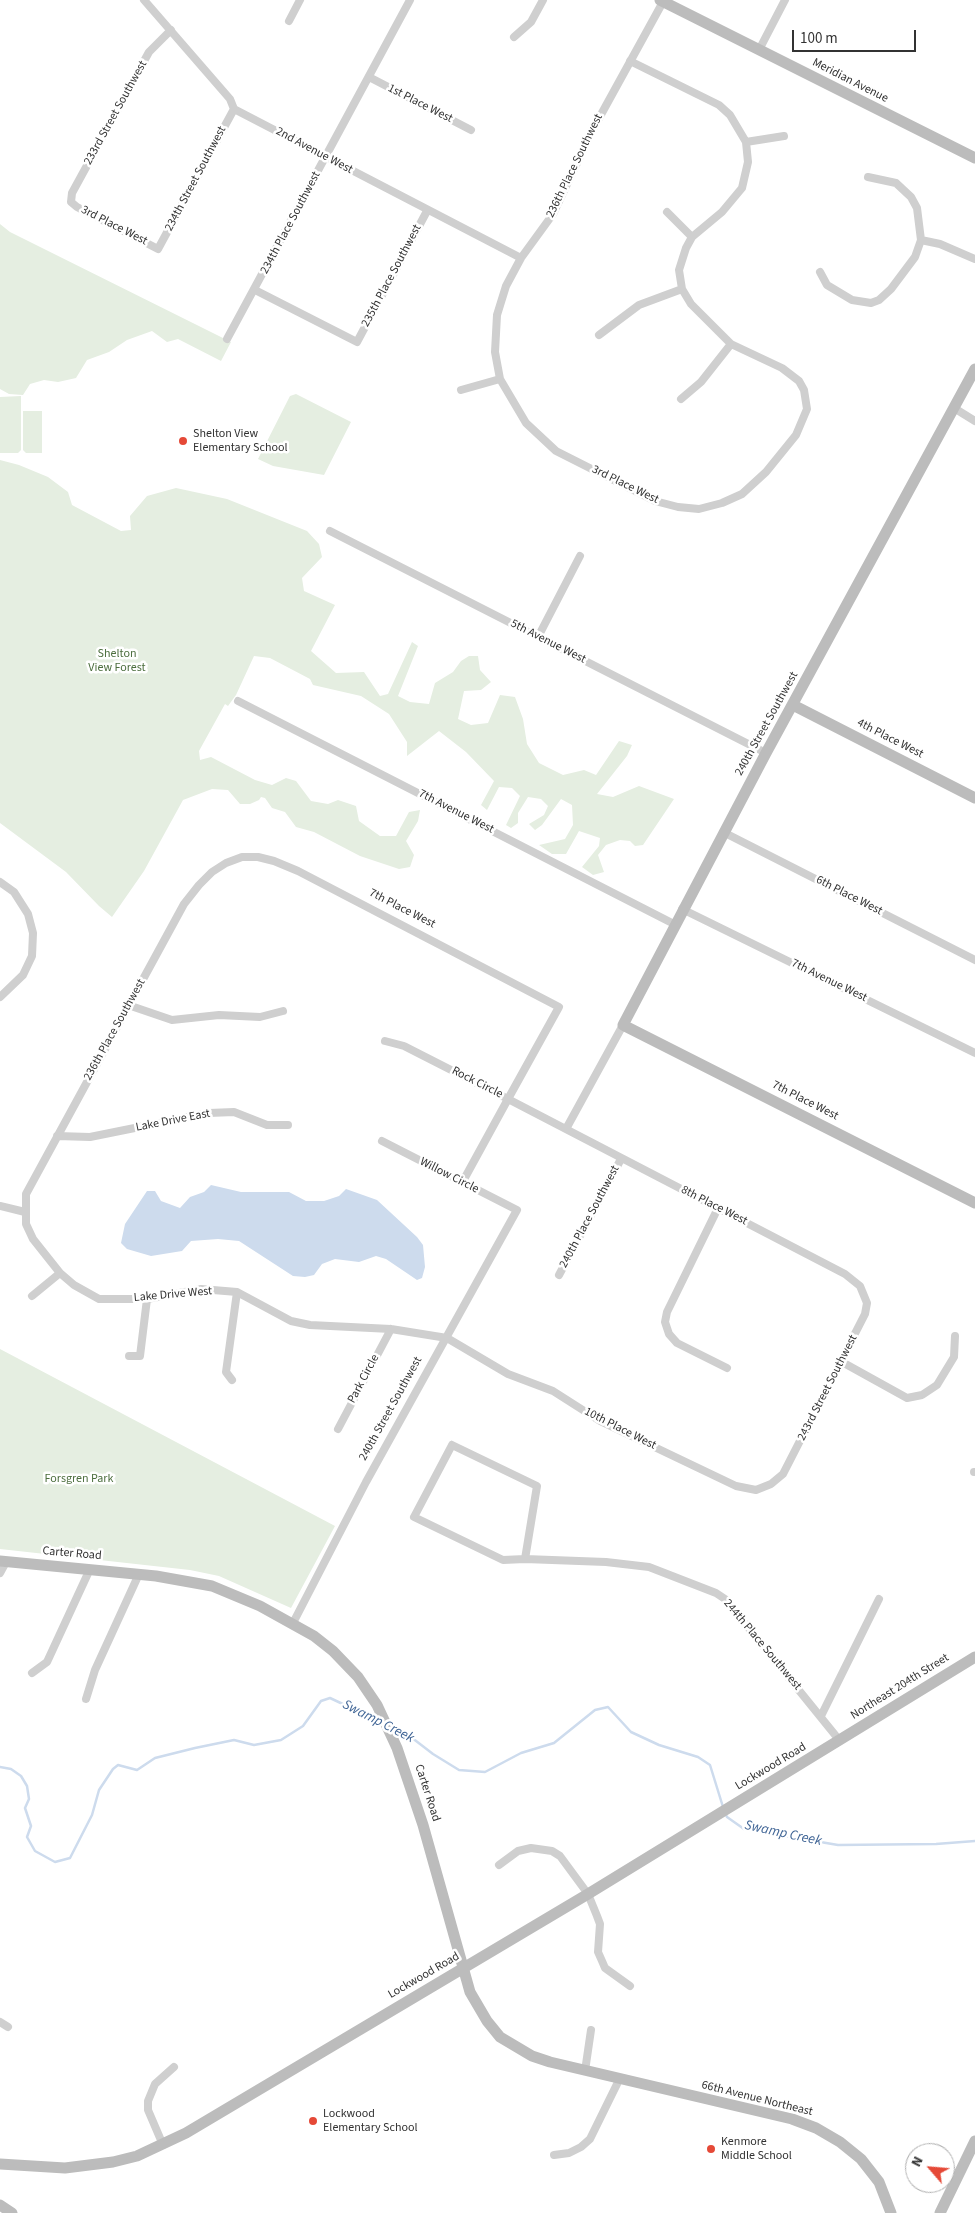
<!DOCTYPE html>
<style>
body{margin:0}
#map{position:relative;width:975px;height:2213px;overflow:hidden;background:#fff;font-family:"Source Sans 3",sans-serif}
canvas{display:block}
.north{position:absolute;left:905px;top:2143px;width:50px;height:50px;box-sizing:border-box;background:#fff;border:1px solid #adadad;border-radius:50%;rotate:297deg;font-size:14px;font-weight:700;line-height:20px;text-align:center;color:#323232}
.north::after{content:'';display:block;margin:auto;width:18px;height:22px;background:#e54937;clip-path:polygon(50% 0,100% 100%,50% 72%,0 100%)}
.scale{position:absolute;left:792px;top:30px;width:124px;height:22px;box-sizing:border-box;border:2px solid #323232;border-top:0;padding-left:6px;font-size:15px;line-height:18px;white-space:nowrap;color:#323232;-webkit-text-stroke:4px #fff;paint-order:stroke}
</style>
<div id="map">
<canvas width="975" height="2213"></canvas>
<div class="north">N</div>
<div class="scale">100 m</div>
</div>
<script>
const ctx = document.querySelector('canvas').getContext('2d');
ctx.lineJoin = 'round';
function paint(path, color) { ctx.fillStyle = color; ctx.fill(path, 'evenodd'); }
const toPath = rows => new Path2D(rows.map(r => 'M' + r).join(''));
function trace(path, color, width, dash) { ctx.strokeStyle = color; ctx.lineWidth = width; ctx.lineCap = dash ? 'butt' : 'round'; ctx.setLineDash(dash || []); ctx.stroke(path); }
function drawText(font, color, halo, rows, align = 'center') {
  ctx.font = font + ' "Source Sans 3",sans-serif'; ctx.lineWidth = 5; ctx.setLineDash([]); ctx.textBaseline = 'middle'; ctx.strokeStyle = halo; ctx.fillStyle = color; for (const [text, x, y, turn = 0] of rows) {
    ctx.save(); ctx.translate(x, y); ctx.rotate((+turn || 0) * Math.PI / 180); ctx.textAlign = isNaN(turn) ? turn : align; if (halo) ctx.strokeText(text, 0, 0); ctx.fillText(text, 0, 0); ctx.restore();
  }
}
paint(toPath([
 [0,224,10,232,231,342,221,361,178,339,167,342,152,331,127,340,109,352,87,360,76,378,58,382,44,380,30,384,23,395,9,394,0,389],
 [296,394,351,422,324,475,273,466,258,459,290,396],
 [21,396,21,450,18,453,0,453,0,397],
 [23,411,42,411,42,453,26,453,23,450],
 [0,460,19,465,48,477,68,492,72,505,121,531,131,530,130,516,147,496,176,488,227,499,307,531,319,544,322,557,302,578,304,591,335,605,311,651,336,673,364,672,380,696,388,694,412,642,418,646,398,696,410,702,429,704,435,683,453,672,461,661,469,656,478,656,480,670,491,682,481,690,464,691,458,719,471,725,488,723,500,695,515,697,523,719,527,744,539,763,563,775,584,770,596,775,619,741,632,745,627,756,597,794,613,797,639,786,674,799,643,845,635,846,630,841,620,840,606,845,598,855,604,872,593,875,582,867,599,846,600,838,579,831,566,854,552,854,539,845,565,839,573,825,572,805,561,799,542,825,535,830,529,824,544,815,548,806,541,799,528,797,518,813,518,823,511,828,506,825,520,796,512,788,499,787,487,810,481,805,494,781,466,752,439,731,407,756,407,742,389,714,361,696,313,685,310,679,270,658,254,656,236,695,228,706,225,704,199,751,200,760,211,757,255,780,272,785,286,778,296,781,311,801,328,804,338,800,356,806,359,821,380,836,396,836,409,812,420,810,418,821,406,841,414,855,410,867,399,869,360,856,314,832,296,827,285,812,272,808,265,798,261,797,259,800,250,804,240,804,228,790,212,789,183,800,144,871,112,917,99,906,66,872,0,823],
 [0,1349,335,1526,291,1608,219,1576,190,1570,0,1549]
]), '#e5eee1');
paint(toPath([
 [211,1185,241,1192,289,1192,306,1201,324,1201,339,1196,346,1189,377,1200,417,1237,423,1245,425,1267,422,1278,417,1280,386,1259,376,1256,359,1262,335,1259,322,1264,314,1275,305,1277,293,1276,239,1241,218,1239,191,1241,182,1251,151,1256,127,1249,121,1243,125,1224,147,1191,155,1191,161,1201,180,1208,190,1197,204,1192]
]), '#cddbed');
trace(toPath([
 [391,1726,407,1734,433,1754,459,1770,485,1772,521,1753,554,1743,595,1710,608,1707,631,1732,659,1745,698,1757,710,1765,723,1807],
 [0,1767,11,1769,21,1776,27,1786,29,1799,25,1808,31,1826,27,1837,35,1851,55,1862,70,1858,92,1815,99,1790,113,1769,118,1765,137,1770,155,1758,195,1748,234,1740,254,1745,281,1740,303,1726,321,1701,330,1698,379,1721],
 [725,1813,727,1817,744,1829,838,1845,936,1844,975,1841]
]), '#cddbed', 2.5);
trace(toPath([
 [144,0,230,99,234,109,521,258],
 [664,0,592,131,553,214,521,258,506,286,497,315,495,352,500,379,526,423,556,451,655,501,678,507,699,509,722,503,742,494,766,472,796,435,807,409,804,390,799,381,782,368,731,344,691,304,682,289,679,270,686,248,692,237,722,212,742,188,748,162,746,142,784,136],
 [289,21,300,0],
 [171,30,149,52,72,193,71,202,77,207,158,249,234,109],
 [514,37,531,22,543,0],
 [759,50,785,0],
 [630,61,719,105,730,115,746,142],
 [369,77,471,130],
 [667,212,692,237],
 [921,240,940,244,975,259],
 [820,272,827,285,852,300,871,303,879,300,891,289,915,257,921,240,917,208,911,197,896,183,868,177],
 [255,290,357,342,427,211],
 [599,335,639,305,682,289],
 [227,339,410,0],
 [461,390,500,379],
 [681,399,701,382,731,344],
 [954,408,975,421],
 [330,531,766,753],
 [538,637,580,556],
 [238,701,674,924],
 [723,832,975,960],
 [0,882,14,892,28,914,33,933,32,956,23,975,0,997],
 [682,909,975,1053],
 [128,1005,172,1020,219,1015,260,1017,283,1011],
 [385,1041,404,1046,508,1099,845,1274,860,1286,867,1303,865,1314,783,1474,771,1484,756,1490,736,1486,600,1421,553,1391,508,1374,447,1338,391,1329,310,1325,291,1321,237,1292,201,1289,147,1299,99,1299,74,1285,60,1273,33,1239,26,1224,26,1194,184,904,199,885,212,872,226,863,242,857,258,857,274,861,298,871,559,1007,508,1099,462,1183],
 [566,1129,623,1025],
 [57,1136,90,1137,209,1113,234,1112,267,1125,288,1125],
 [0,1206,25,1212],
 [718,1208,667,1312,665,1322,669,1334,677,1343,727,1368],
 [559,1275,621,1159],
 [32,1296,60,1273],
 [129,1356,140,1356,147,1299],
 [842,1362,907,1398,922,1395,937,1385,954,1357,955,1336],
 [232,1380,226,1372,237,1292],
 [338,1429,391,1329],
 [452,1445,537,1486,525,1559,503,1560,414,1517,452,1445],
 [974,1472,975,1472],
 [525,1559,606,1562,649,1567,716,1593,725,1599,840,1741],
 [0,1573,6,1562],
 [293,1623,366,1482,517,1210,382,1141],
 [32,1673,47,1662,90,1569],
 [86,1699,95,1670,139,1574],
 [821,1716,879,1599],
 [499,1865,518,1851,531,1848,552,1851,560,1856,588,1894,597,1916,600,1924,598,1952,602,1961,605,1968,630,1986],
 [0,2022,8,2027],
 [585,2071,591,2030],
 [163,2145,148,2110,148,2101,155,2084,174,2067],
 [554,2155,569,2153,581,2147,590,2139,619,2080]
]), '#cfcfcf', 8);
trace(toPath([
 [660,0,975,158],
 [975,369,766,753,623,1025,975,1203],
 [793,705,975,798],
 [0,1561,156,1576,212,1586,260,1606,314,1636,333,1651,358,1677,377,1705,397,1748,423,1825,470,1992,487,2021,500,2037,532,2056,550,2062,792,2119,816,2128,840,2142,861,2159,879,2182,891,2213],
 [0,2164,65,2168,113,2162,137,2156,186,2133,588,1894,975,1657],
 [0,2205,12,2213],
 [940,2213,975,2141]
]), '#bcbcbc', 11);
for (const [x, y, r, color] of [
 [183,441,5,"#e54937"],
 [313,2121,5,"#e54937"],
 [711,2149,5,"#e54937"]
]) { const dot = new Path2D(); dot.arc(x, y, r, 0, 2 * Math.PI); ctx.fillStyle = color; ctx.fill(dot); trace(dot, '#fff', 2); }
drawText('12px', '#323232', '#fff', [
 ["Meridian Avenue",850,81,27],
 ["1st Place West",420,104,27],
 ["233rd Street Southwest",116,113,-61],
 ["2nd Avenue West",314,151,28],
 ["236th Place Southwest",575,166,-64],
 ["234th Street Southwest",196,179,-62],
 ["234th Place Southwest",291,223,-62],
 ["3rd Place West",114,226,27],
 ["235th Place Southwest",392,276,-62],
 ["3rd Place West",625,485,26],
 ["5th Avenue West",548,642,27],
 ["240th Street Southwest",767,724,-61],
 ["4th Place West",890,739,27],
 ["7th Avenue West",456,812,27],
 ["6th Place West",849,896,27],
 ["7th Place West",402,909,27],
 ["7th Avenue West",829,981,26],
 ["236th Place Southwest",115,1030,-61],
 ["Rock Circle",477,1083,27],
 ["7th Place West",805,1101,27],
 ["Lake Drive East",173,1121,-11],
 ["Willow Circle",449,1176,27],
 ["8th Place West",714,1206,27],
 ["240th Place Southwest",590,1217,-62],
 ["Lake Drive West",173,1295,-5],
 ["Park Circle",364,1379,-62],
 ["243rd Street Southwest",828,1388,-63],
 ["240th Street Southwest",391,1409,-61],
 ["10th Place West",620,1429,27],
 ["Carter Road",72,1554,5],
 ["244th Place Southwest",762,1645,50],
 ["Northeast 204th Street",900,1687,-32],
 ["Lockwood Road",771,1767,-31],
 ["Carter Road",427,1793,72],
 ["Lockwood Road",424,1976,-30],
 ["66th Avenue Northeast",757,2099,14]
]);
drawText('12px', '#323232', '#fff', [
 ["Shelton View",193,434],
 ["Elementary School",193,448],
 ["Lockwood",323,2114],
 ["Elementary School",323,2128],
 ["Kenmore",721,2142],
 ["Middle School",721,2156]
], 'left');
drawText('12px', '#4c6e3e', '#fff', [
 ["Shelton",117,654],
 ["View Forest",117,668],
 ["Forsgren Park",79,1479]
]);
drawText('italic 14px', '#3f6495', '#fff', [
 ["Swamp Creek",378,1722,27],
 ["Swamp Creek",783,1834,12]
]);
</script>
